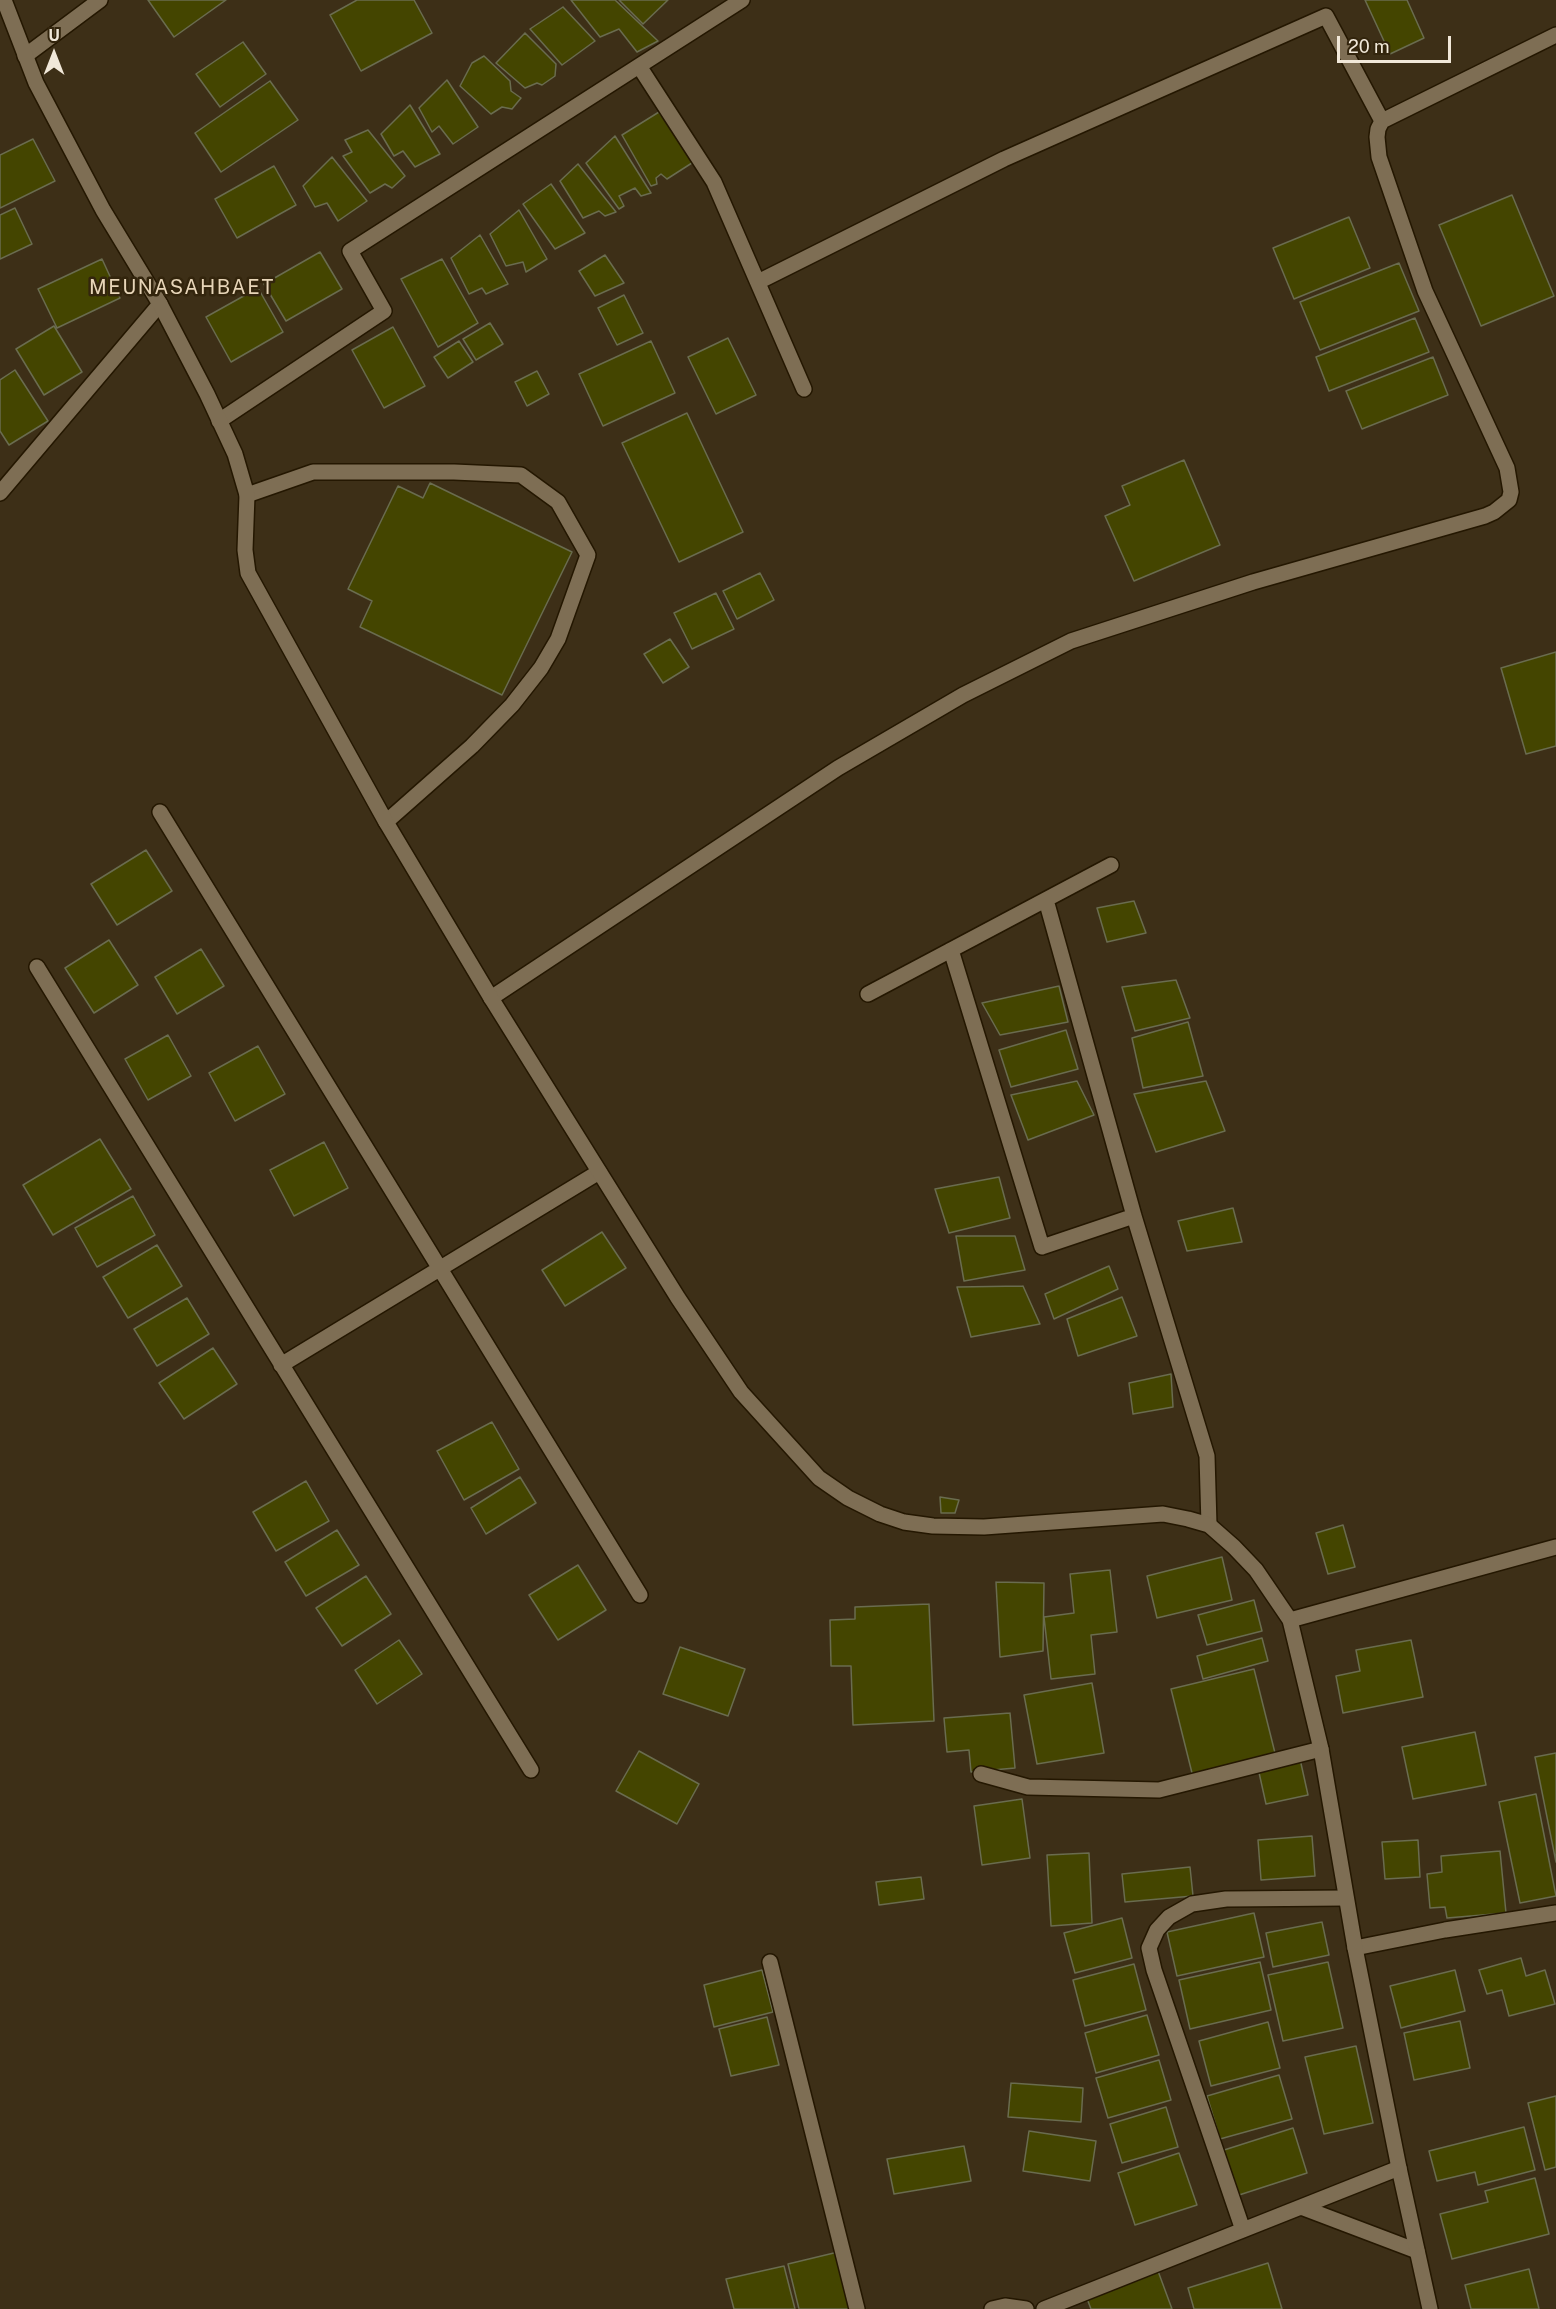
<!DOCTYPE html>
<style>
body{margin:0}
#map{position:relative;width:1556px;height:2309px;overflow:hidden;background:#3d2f17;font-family:"Public Sans",sans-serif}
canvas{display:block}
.north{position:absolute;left:24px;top:24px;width:60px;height:60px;-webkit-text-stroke:4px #33250d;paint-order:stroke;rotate:0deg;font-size:16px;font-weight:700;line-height:24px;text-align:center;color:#f1e8d9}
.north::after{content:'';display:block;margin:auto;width:21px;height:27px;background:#f1e8d9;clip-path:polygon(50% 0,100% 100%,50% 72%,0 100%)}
.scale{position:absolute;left:1337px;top:36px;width:114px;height:27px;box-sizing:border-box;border:3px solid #f1e8d9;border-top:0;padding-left:8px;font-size:18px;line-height:21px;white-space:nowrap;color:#f1e8d9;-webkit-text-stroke:4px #33250d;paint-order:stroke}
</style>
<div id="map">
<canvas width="1556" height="2309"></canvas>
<div class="north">U</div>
<div class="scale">20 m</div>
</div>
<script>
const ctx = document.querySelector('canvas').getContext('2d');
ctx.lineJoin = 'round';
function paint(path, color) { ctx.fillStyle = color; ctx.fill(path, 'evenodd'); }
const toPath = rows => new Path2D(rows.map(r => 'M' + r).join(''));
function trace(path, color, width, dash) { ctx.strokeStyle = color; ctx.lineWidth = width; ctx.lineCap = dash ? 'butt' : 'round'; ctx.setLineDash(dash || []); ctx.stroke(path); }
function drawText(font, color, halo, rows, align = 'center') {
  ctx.font = font + ' "Public Sans",sans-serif'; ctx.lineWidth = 5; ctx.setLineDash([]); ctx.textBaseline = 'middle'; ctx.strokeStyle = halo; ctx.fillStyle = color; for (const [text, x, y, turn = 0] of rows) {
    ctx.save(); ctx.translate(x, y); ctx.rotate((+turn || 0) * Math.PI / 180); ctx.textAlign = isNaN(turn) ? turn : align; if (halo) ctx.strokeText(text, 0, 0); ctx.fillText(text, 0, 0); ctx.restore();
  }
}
const building = toPath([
 [148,0,226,0,174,37,148,0],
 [357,0,414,0,432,33,361,71,330,15,357,0],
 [571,0,615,0,658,41,637,52,619,29,600,37,571,0],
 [619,0,668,0,643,24,619,0],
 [1365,0,1407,0,1424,38,1390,54,1365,0],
 [563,7,595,41,562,65,530,29,563,7],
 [525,33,556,64,555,76,542,85,537,83,525,88,496,63,525,33],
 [243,42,266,74,220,107,196,74,243,42],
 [484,56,510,81,511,91,521,98,512,109,502,107,491,114,460,86,472,63,484,56],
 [447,80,478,127,453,144,439,126,432,132,419,108,447,80],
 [270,81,298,120,221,172,195,133,270,81],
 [410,105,440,154,415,167,403,151,394,156,381,134,410,105],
 [659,112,695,161,667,179,661,174,656,178,657,184,651,186,622,135,659,112],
 [368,130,405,176,392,188,385,184,370,193,343,156,352,152,345,140,368,130],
 [615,136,651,193,641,196,635,188,619,196,624,206,619,209,586,163,615,136],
 [33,139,55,181,0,208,0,155,33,139],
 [332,157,367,201,338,221,327,203,315,207,303,186,332,157],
 [578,164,616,212,605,216,599,211,583,218,560,181,578,164],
 [274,166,296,205,237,238,215,199,274,166],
 [551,184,585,233,555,249,523,204,551,184],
 [1512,195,1554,296,1481,326,1439,225,1512,195],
 [15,208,32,244,0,259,0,215,15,208],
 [519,210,547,259,526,272,523,262,506,266,490,234,519,210],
 [1349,217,1370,268,1294,299,1273,248,1349,217],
 [480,235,508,284,486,294,482,288,469,294,451,258,480,235],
 [320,252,342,289,286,321,264,284,320,252],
 [605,255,624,283,595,296,579,271,605,255],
 [102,259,120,298,57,328,38,289,102,259],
 [442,259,478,323,438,347,401,279,442,259],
 [1399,263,1419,311,1320,350,1300,302,1399,263],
 [258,288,283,332,231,362,206,317,258,288],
 [624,295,643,333,617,345,598,308,624,295],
 [1415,318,1429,352,1329,391,1316,357,1415,318],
 [490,323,503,344,476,360,463,339,490,323],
 [54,326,82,372,44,395,16,349,54,326],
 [393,327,425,386,384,408,352,350,393,327],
 [728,338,756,395,716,414,688,357,728,338],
 [459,341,473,362,448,378,434,357,459,341],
 [651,341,675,393,603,426,579,374,651,341],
 [1433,357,1448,395,1362,429,1346,391,1433,357],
 [15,370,48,421,9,445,0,431,0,380,15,370],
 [537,371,549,394,527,406,515,382,537,371],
 [687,413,743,532,679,562,622,443,687,413],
 [1184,460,1220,545,1134,581,1105,516,1130,505,1122,486,1184,460],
 [430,483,572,552,502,695,360,627,372,601,348,589,398,486,423,498,430,483],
 [760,573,774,600,737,619,723,591,760,573],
 [716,593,734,629,692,649,674,613,716,593],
 [670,639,689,667,663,683,644,654,670,639],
 [1556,652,1556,746,1526,754,1501,668,1556,652],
 [146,850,172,891,117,925,91,884,146,850],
 [1134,901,1146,933,1107,942,1097,908,1134,901],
 [109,940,138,985,94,1013,65,968,109,940],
 [201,949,224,986,177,1014,155,977,201,949],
 [1176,980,1190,1018,1135,1031,1122,987,1176,980],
 [1059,986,1068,1022,1000,1035,982,1003,1059,986],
 [1188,1022,1203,1076,1143,1088,1132,1038,1188,1022],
 [1066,1030,1078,1069,1011,1087,999,1050,1066,1030],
 [168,1035,191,1076,148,1100,125,1059,168,1035],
 [258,1046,285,1094,235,1121,209,1073,258,1046],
 [1077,1081,1094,1115,1028,1140,1011,1095,1077,1081],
 [1206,1081,1225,1131,1156,1152,1134,1094,1206,1081],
 [100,1139,131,1189,53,1235,23,1185,100,1139],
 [324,1142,348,1188,294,1216,270,1170,324,1142],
 [999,1177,1010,1218,949,1233,935,1189,999,1177],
 [133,1196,155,1235,97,1267,75,1228,133,1196],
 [1233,1208,1242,1242,1187,1251,1178,1221,1233,1208],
 [602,1232,626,1268,565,1306,542,1270,602,1232],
 [956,1236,1015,1236,1025,1270,964,1281,956,1236],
 [157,1245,182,1286,128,1318,103,1277,157,1245],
 [1109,1266,1118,1289,1054,1319,1045,1294,1109,1266],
 [1023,1286,1040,1324,971,1337,957,1287,1023,1286],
 [1122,1297,1137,1336,1078,1356,1067,1319,1122,1297],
 [187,1298,209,1334,157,1366,134,1329,187,1298],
 [213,1348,237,1384,184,1419,159,1383,213,1348],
 [1171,1374,1173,1407,1133,1414,1129,1383,1171,1374],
 [492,1422,519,1469,464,1500,437,1451,492,1422],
 [520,1477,536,1503,486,1534,471,1508,520,1477],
 [306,1481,329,1521,276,1551,253,1512,306,1481],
 [940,1497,959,1500,955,1513,941,1513,940,1497],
 [1343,1525,1355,1567,1328,1574,1316,1533,1343,1525],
 [337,1530,359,1565,306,1596,285,1562,337,1530],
 [1222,1557,1232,1600,1157,1618,1147,1576,1222,1557],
 [578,1565,606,1610,558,1640,529,1595,578,1565],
 [1110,1570,1117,1632,1091,1635,1095,1674,1051,1679,1044,1617,1074,1613,1070,1574,1110,1570],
 [366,1576,391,1614,342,1646,316,1608,366,1576],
 [996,1582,1044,1583,1043,1651,1000,1657,996,1582],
 [1254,1600,1262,1631,1207,1645,1198,1615,1254,1600],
 [929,1604,934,1721,853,1725,851,1666,831,1666,830,1620,855,1619,855,1607,929,1604],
 [1262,1638,1268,1661,1203,1679,1197,1656,1262,1638],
 [399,1640,422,1674,377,1704,355,1670,399,1640],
 [1411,1640,1423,1697,1343,1713,1336,1676,1360,1671,1356,1650,1411,1640],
 [680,1647,745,1669,728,1716,663,1694,680,1647],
 [1254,1669,1276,1757,1193,1777,1171,1689,1254,1669],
 [1092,1683,1104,1753,1037,1764,1024,1695,1092,1683],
 [1010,1713,1015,1768,971,1772,969,1750,947,1752,944,1718,1010,1713],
 [1475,1732,1486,1785,1413,1799,1402,1747,1475,1732],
 [639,1751,699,1784,677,1824,616,1791,639,1751],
 [1556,1753,1556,1862,1535,1757,1556,1753],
 [1300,1759,1308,1795,1266,1804,1258,1768,1300,1759],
 [1536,1794,1556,1896,1520,1903,1499,1802,1536,1794],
 [1022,1799,1030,1858,982,1865,974,1806,1022,1799],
 [1312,1836,1315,1876,1261,1880,1258,1840,1312,1836],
 [1418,1840,1420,1877,1385,1879,1382,1842,1418,1840],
 [1500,1851,1506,1913,1447,1918,1445,1907,1430,1908,1427,1874,1442,1872,1441,1856,1500,1851],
 [1089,1853,1092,1923,1051,1926,1047,1855,1089,1853],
 [1190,1867,1193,1896,1125,1902,1122,1874,1190,1867],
 [921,1877,924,1899,879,1905,876,1882,921,1877],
 [1254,1913,1264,1957,1177,1976,1167,1932,1254,1913],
 [1122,1918,1132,1958,1075,1973,1064,1933,1122,1918],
 [1322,1922,1329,1955,1273,1967,1266,1933,1322,1922],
 [1521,1958,1526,1976,1545,1970,1555,2004,1509,2016,1502,1990,1487,1994,1479,1970,1521,1958],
 [1260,1962,1271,2010,1190,2029,1179,1980,1260,1962],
 [1328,1962,1343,2028,1283,2041,1268,1975,1328,1962],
 [1134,1964,1146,2010,1085,2026,1073,1980,1134,1964],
 [762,1970,773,2012,714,2027,704,1985,762,1970],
 [1455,1970,1465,2011,1401,2028,1390,1986,1455,1970],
 [1147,2015,1159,2055,1096,2073,1085,2033,1147,2015],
 [767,2017,779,2065,731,2076,719,2029,767,2017],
 [1460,2021,1470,2068,1414,2080,1404,2033,1460,2021],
 [1268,2022,1280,2068,1211,2086,1199,2041,1268,2022],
 [1356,2046,1373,2123,1324,2134,1305,2057,1356,2046],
 [1159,2060,1171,2100,1108,2118,1096,2078,1159,2060],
 [1279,2075,1292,2119,1220,2139,1207,2096,1279,2075],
 [1011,2083,1083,2088,1081,2122,1008,2117,1011,2083],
 [1556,2096,1556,2167,1545,2170,1528,2103,1556,2096],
 [1166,2107,1178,2147,1122,2163,1110,2124,1166,2107],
 [1524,2127,1535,2170,1478,2185,1475,2172,1437,2181,1429,2151,1524,2127],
 [1293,2128,1307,2173,1236,2196,1221,2151,1293,2128],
 [1029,2131,1096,2141,1090,2181,1023,2171,1029,2131],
 [964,2146,971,2181,894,2194,887,2159,964,2146],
 [1179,2153,1197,2205,1135,2225,1118,2173,1179,2153],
 [1535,2178,1549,2234,1452,2259,1440,2214,1488,2202,1485,2191,1535,2178],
 [838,2252,851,2309,799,2309,788,2264,838,2252],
 [1268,2263,1282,2309,1194,2309,1188,2288,1268,2263],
 [784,2266,795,2309,734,2309,726,2279,784,2266],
 [1529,2269,1539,2309,1471,2309,1465,2285,1529,2269],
 [1158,2271,1172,2309,1091,2309,1086,2296,1158,2271]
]);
paint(building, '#444500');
trace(building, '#6a6c4f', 1.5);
const service = toPath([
 [247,495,313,472,454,472,521,475,558,502,588,555,558,639,541,668,512,705,472,746,386,822]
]);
const minor = toPath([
 [25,56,100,0],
 [639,66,714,182,804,389],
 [758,282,1004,159,1326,16,1382,121],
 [219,421,384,311,350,251,742,0],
 [0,493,160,304],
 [160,812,640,1595],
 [1046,900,1134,1216,1207,1456,1209,1525],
 [951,950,1042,1247,1134,1216],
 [37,967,531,1770],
 [868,994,1111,865],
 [491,998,838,768,963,695,1071,641,1253,582,1485,516,1494,512,1509,500,1511,492,1507,468,1425,291,1379,157,1377,137,1378,129,1382,121,1556,35],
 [281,1365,599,1172],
 [1290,1620,1556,1547],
 [981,1774,1028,1787,1159,1790,1321,1749],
 [1355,1948,1445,1930,1556,1913],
 [770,1962,857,2309],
 [1301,2207,1417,2251],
 [1243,2230,1154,1970,1149,1948,1157,1930,1169,1917,1192,1904,1226,1899,1346,1898],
 [992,2309,1005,2306,1026,2309],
 [1044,2309,1399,2168]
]);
const tertiary = toPath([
 [4,0,36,83,103,210,160,304,207,394,235,454,247,495,245,550,248,573,386,822,491,998,678,1298,741,1392,819,1478,848,1498,880,1514,904,1522,933,1526,984,1527,1163,1514,1188,1519,1209,1525,1234,1547,1256,1570,1290,1620,1321,1749,1355,1948,1399,2168,1430,2309]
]);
trace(service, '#241701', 18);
trace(minor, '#241701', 18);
trace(tertiary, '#241701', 18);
trace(service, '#7e6e54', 15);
trace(minor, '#7e6e54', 15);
trace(tertiary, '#7e6e54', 15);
ctx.letterSpacing = '1.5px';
drawText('20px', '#e7d5b8', '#33250d', [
 ["MEUNASAHBAET",182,288]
]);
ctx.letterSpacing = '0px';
</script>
